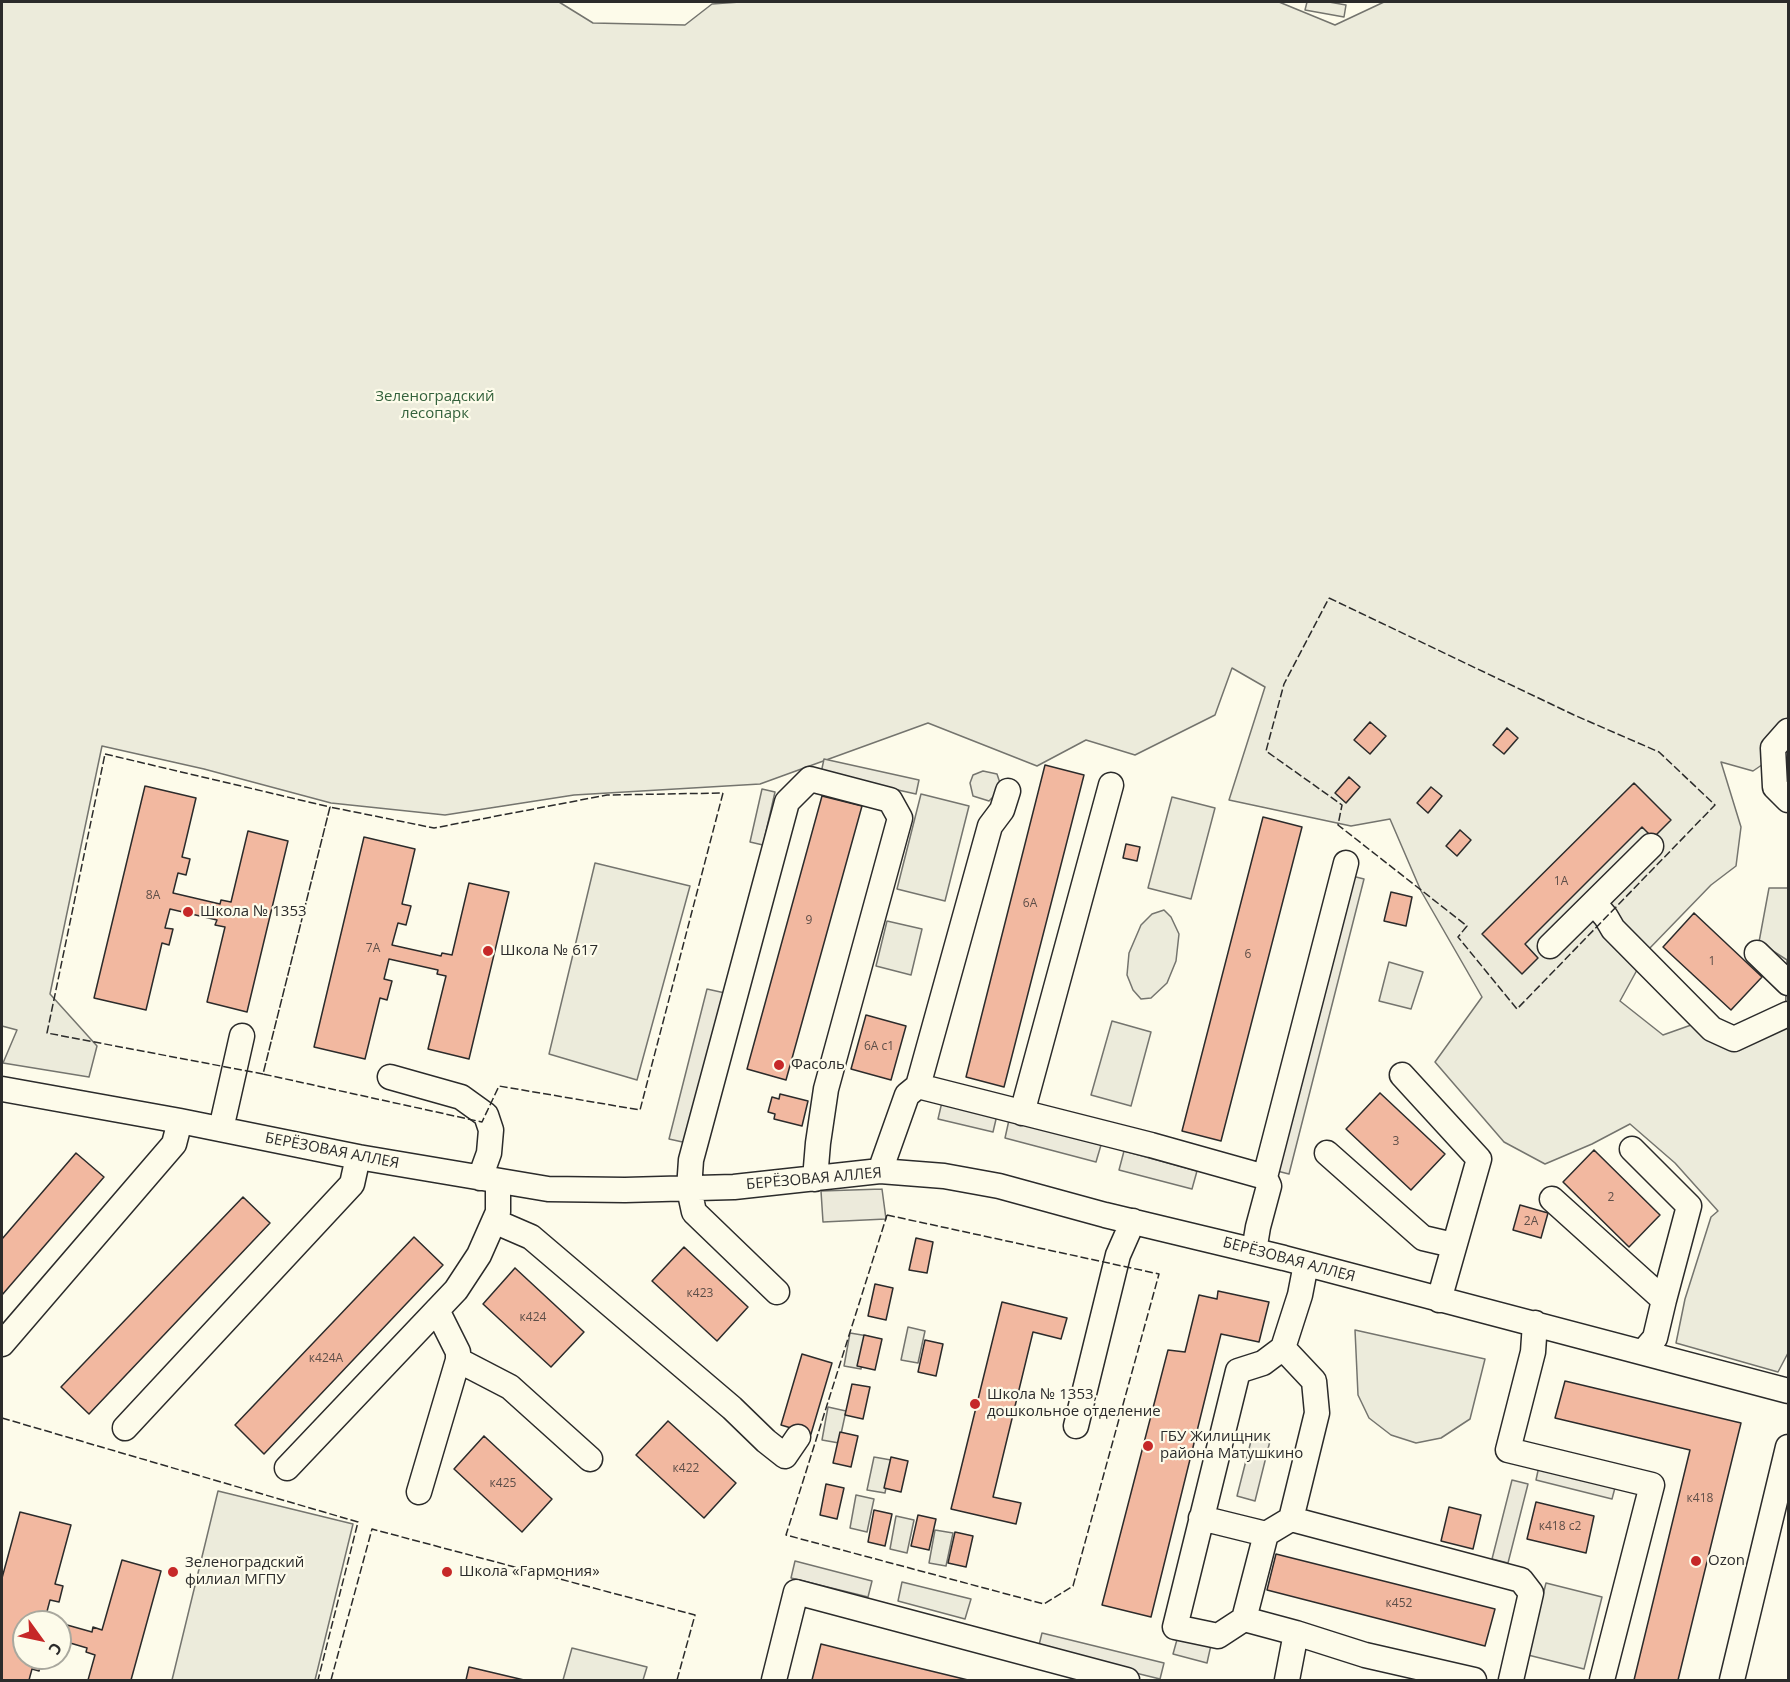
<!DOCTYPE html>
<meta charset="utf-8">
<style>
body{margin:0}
#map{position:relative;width:1790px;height:1682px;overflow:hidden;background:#fdfbea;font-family:"Open Sans",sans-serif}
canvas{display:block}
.frame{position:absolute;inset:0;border:3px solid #2b2b2b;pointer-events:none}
.north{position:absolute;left:12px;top:1610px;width:60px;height:60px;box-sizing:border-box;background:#fdfbea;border:2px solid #a9a89e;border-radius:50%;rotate:123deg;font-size:16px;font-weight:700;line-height:24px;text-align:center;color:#2b2b2b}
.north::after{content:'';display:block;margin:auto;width:21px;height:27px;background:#c62828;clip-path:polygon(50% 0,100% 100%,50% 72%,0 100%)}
</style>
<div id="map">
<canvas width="1790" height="1682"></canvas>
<div class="frame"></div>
<div class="north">С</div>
</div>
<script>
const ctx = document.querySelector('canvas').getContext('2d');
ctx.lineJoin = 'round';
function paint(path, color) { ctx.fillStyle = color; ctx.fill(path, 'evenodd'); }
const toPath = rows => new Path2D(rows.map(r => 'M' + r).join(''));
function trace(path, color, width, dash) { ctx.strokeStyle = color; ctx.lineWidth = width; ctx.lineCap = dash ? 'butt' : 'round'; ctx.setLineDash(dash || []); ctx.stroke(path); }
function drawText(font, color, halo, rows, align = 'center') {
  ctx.font = font + ' "Open Sans",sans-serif'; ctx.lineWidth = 4.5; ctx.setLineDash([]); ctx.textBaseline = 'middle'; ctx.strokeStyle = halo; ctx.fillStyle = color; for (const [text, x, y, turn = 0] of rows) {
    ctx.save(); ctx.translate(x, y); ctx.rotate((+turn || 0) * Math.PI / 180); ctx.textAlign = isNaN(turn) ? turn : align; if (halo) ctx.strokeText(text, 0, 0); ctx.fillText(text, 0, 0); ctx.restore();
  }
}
const green = toPath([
 [2,2,559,2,593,23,685,25,712,4,740,2,1279,2,1335,25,1384,2,1788,2,1788,747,1753,771,1721,762,1741,827,1736,866,1711,885,1648,950,1620,1001,1663,1035,1708,1019,1734,1041,1785,1024,1787,960,1759,942,1769,888,1788,888,1788,1353,1778,1372,1676,1343,1685,1299,1711,1217,1718,1211,1675,1163,1630,1124,1592,1144,1545,1164,1504,1142,1435,1062,1482,997,1421,891,1390,819,1351,826,1229,800,1265,687,1232,668,1215,715,1135,755,1086,740,1037,766,928,723,760,784,574,795,445,815,331,803,204,769,102,746,50,994,97,1046,89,1077,3,1063,17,1030,2,1026,2,2],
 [1307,2,1329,2,1346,5,1344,17,1305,10,1307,2],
 [983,771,997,774,1000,783,999,791,989,801,973,796,970,783,973,775,983,771],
 [921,794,969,806,945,901,897,889,921,794],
 [1172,797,1215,808,1191,899,1148,888,1172,797],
 [595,863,690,886,637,1080,549,1054,595,863],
 [1164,910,1171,917,1179,934,1176,961,1167,983,1151,998,1141,999,1133,990,1127,975,1129,953,1141,925,1152,914,1164,910],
 [887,921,922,929,911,975,876,966,887,921],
 [1389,962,1423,972,1411,1009,1379,1001,1389,962],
 [1112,1021,1151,1032,1131,1106,1091,1095,1112,1021],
 [908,1327,925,1331,918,1363,901,1360,908,1327],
 [1355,1330,1485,1359,1470,1419,1441,1438,1416,1443,1391,1435,1369,1418,1358,1395,1355,1330],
 [850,1333,868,1336,861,1369,844,1366,850,1333],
 [828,1407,846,1411,839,1443,822,1440,828,1407],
 [874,1457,891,1460,885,1493,867,1490,874,1457],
 [218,1491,353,1524,315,1680,172,1680,218,1491],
 [856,1495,874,1499,867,1532,850,1528,856,1495],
 [896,1516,914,1520,907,1553,890,1549,896,1516],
 [935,1530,953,1533,946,1566,929,1563,935,1530],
 [902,1582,971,1599,965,1619,898,1601,902,1582],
 [1546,1583,1602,1597,1584,1669,1528,1655,1546,1583],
 [572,1648,647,1667,643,1680,563,1680,572,1648]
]);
paint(green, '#ecebdb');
trace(green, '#74746e', 1.5);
const parking = toPath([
 [824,759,919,780,916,794,821,773,824,759],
 [762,789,775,792,763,845,750,842,762,789],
 [1348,875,1364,879,1289,1174,1273,1170,1348,875],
 [707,989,725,993,687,1143,669,1139,707,989],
 [942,1102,997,1115,993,1132,938,1119,942,1102],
 [1009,1120,1101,1145,1096,1162,1005,1138,1009,1120],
 [1124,1151,1197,1171,1192,1189,1119,1170,1124,1151],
 [882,1189,886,1219,823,1222,821,1191,882,1189],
 [1252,1437,1270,1441,1255,1501,1237,1496,1252,1437],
 [1539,1466,1616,1484,1612,1499,1536,1480,1539,1466],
 [1512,1480,1528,1484,1508,1563,1492,1559,1512,1480],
 [795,1561,872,1581,868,1597,791,1578,795,1561],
 [1042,1633,1164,1663,1160,1679,1038,1649,1042,1633],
 [1178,1636,1211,1645,1207,1663,1173,1654,1178,1636]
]);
paint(parking, '#eceadb');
trace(parking, '#74746e', 1.5);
const building = toPath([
 [1370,722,1386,736,1370,754,1354,740,1370,722],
 [1507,728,1518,738,1504,754,1493,745,1507,728],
 [1045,765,1084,775,1004,1087,966,1077,1045,765],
 [1349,777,1360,787,1346,803,1335,793,1349,777],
 [1634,783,1671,820,1653,838,1642,827,1525,944,1538,958,1522,974,1482,934,1634,783],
 [145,786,196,798,182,857,190,859,186,875,178,873,173,893,220,904,221,900,231,902,248,831,288,841,247,1012,207,1002,225,927,215,925,217,920,170,909,165,928,173,929,169,945,162,943,146,1010,94,998,145,786],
 [1431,787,1442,796,1428,813,1417,803,1431,787],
 [822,796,862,806,786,1080,747,1069,822,796],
 [1263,817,1302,827,1221,1141,1182,1131,1263,817],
 [1460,830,1471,840,1457,856,1446,846,1460,830],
 [364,837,415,849,402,904,411,906,406,925,398,923,392,945,441,956,442,953,452,955,469,883,509,892,469,1059,428,1049,446,976,437,974,438,970,389,959,384,979,392,981,387,1000,380,998,365,1059,314,1047,364,837],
 [1126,844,1140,847,1137,861,1123,858,1126,844],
 [1391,892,1412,897,1406,926,1384,921,1391,892],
 [1694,913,1762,977,1731,1010,1663,947,1694,913],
 [866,1015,906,1026,891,1080,851,1069,866,1015],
 [1380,1093,1445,1154,1411,1190,1346,1129,1380,1093],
 [780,1094,808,1101,802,1126,774,1119,775,1114,768,1112,772,1097,779,1099,780,1094],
 [1594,1150,1660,1215,1629,1247,1563,1182,1594,1150],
 [76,1153,104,1177,2,1295,2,1239,76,1153],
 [243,1197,270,1223,89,1414,61,1387,243,1197],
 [1520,1205,1548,1213,1541,1238,1513,1230,1520,1205],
 [414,1237,443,1265,264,1454,235,1425,414,1237],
 [916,1238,933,1242,927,1273,909,1270,916,1238],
 [684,1247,748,1307,717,1341,652,1281,684,1247],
 [515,1268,584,1332,551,1367,483,1304,515,1268],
 [875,1284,893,1288,886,1320,868,1316,875,1284],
 [1218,1291,1269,1302,1259,1342,1221,1334,1151,1617,1102,1605,1168,1350,1185,1352,1199,1295,1217,1299,1218,1291],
 [1002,1302,1067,1318,1061,1339,1033,1332,993,1497,1021,1503,1016,1524,951,1509,1002,1302],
 [864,1335,882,1339,875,1370,857,1366,864,1335],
 [925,1340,943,1344,936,1376,918,1372,925,1340],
 [802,1354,832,1363,811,1434,781,1425,802,1354],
 [1565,1381,1741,1423,1678,1680,1634,1680,1690,1450,1555,1418,1565,1381],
 [852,1384,870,1387,863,1419,845,1415,852,1384],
 [668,1421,736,1483,704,1518,636,1455,668,1421],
 [840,1432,858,1436,851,1467,833,1463,840,1432],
 [484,1436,552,1499,522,1532,454,1469,484,1436],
 [891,1457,908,1461,901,1492,884,1488,891,1457],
 [826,1484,844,1488,837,1519,820,1515,826,1484],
 [1536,1502,1594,1516,1586,1553,1527,1539,1536,1502],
 [1449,1507,1481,1515,1473,1549,1441,1541,1449,1507],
 [874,1510,892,1514,885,1546,868,1542,874,1510],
 [20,1512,71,1525,55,1584,63,1586,59,1602,50,1600,45,1619,55,1622,24,1622,24,1658,42,1658,39,1671,32,1669,29,1680,2,1680,2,1578,20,1512],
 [918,1515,936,1519,929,1550,911,1546,918,1515],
 [955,1532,973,1536,966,1567,948,1563,955,1532],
 [1276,1554,1495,1609,1485,1646,1267,1590,1276,1554],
 [122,1560,161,1571,131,1680,88,1680,95,1655,86,1652,87,1648,60,1640,60,1623,92,1632,93,1627,102,1630,122,1560],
 [821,1644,853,1652,968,1680,812,1680,821,1644],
 [469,1667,524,1680,466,1680,469,1667]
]);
paint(building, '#f2b8a0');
trace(building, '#2b2b2b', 1.5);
const minor = toPath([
 [1788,731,1773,748,1775,787,1788,800],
 [1594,903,1606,917,1613,929,1712,1029,1734,1039,1788,1014],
 [1550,946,1651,846],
 [1757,953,1788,983],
 [1402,1075,1479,1159,1439,1300],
 [390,1077,461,1097,486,1115,491,1130,489,1153,480,1178],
 [918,1086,1151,1145,1265,1177,1269,1186,1258,1227,1254,1251],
 [2,1089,180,1121,358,1157,548,1189,625,1190,734,1187,880,1171,944,1176,999,1186,1105,1215,1284,1258,1788,1391],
 [1022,1113,1111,785],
 [221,1129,242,1036],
 [1632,1149,1689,1206,1664,1300],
 [1327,1153,1423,1238,1453,1245],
 [880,1171,907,1095,918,1086,990,826,1002,810,1008,791],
 [1265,1177,1346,863],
 [1552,1199,1664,1300,1655,1338,1643,1352],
 [494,1221,531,1237,732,1408,766,1441,785,1456,798,1437],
 [1306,1264,1300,1295,1283,1348,1263,1363,1238,1371,1175,1627,1218,1636,1244,1619,1296,1633,1365,1655,1474,1680],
 [777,1292,694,1212,689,1189,691,1160,787,802,810,779,890,800,900,818,826,1089,818,1143,815,1179],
 [1535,1323,1533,1352,1508,1450,1652,1485,1602,1680],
 [2,1344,174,1144,180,1121],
 [1283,1348,1314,1381,1317,1413,1291,1519,1521,1580,1531,1593,1511,1680],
 [458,1360,510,1387,590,1459],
 [1076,1426,1118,1255,1133,1221],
 [125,1428,352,1184,358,1157],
 [287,1468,456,1290,479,1255,498,1212,498,1181],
 [419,1492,458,1360,458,1352,437,1310],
 [1201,1518,1266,1534,1291,1519],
 [1244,1619,1266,1534],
 [774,1680,796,1592,1127,1680],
 [1287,1680,1296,1633],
 [1732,1680,1788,1447]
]);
trace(minor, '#2b2b2b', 27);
trace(minor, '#fdfbea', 24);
trace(toPath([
 [1329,598,1574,715,1659,752,1715,805,1517,1009,1458,937,1467,926,1338,825,1342,805,1266,751,1284,684,1329,598],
 [105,754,330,807,263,1074,47,1033,105,754],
 [723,793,640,1110,499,1086,482,1122,263,1074,330,807,434,828,607,795,723,793],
 [887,1215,1159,1274,1073,1586,1044,1604,786,1535,887,1215],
 [2,1418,358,1522,318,1680],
 [331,1680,372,1529,695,1615,677,1680]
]), '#2b2b2b', 1.5, [8, 3]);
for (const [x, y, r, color] of [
 [188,912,6,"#c62828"],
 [488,951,6,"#c62828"],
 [779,1065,6,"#c62828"],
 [975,1404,6,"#c62828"],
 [1148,1446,6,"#c62828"],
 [1696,1561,6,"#c62828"],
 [173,1572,6,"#c62828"],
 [447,1572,6,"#c62828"]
]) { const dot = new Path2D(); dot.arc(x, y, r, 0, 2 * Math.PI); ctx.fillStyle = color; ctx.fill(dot); trace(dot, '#fdfbea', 2); }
drawText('12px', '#5d4e48', null, [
 ["1А",1561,882],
 ["8А",153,896],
 ["6А",1030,904],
 ["9",809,921],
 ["7А",373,949],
 ["6",1248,955],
 ["1",1712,962],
 ["6А с1",879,1047],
 ["3",1396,1142],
 ["2",1611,1198],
 ["2А",1531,1222],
 ["к423",700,1294],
 ["к424",533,1318],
 ["к424А",326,1359],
 ["к422",686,1469],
 ["к425",503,1484],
 ["к418",1700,1499],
 ["к418 с2",1560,1527],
 ["к452",1399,1604]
]);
drawText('15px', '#34623c', '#fdfbea', [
 ["Зеленоградский",435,397],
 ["лесопарк",435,414]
]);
drawText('15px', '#2b2b2b', '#fdfbea', [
 ["Школа № 1353",200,912],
 ["Школа № 617",500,951],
 ["Фасоль",791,1065],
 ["Школа № 1353,",987,1395],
 ["дошкольное отделение",987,1412],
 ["ГБУ Жилищник",1160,1437],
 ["района Матушкино",1160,1454],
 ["Ozon",1708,1561],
 ["Зеленоградский",185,1563],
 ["филиал МГПУ",185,1580],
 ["Школа «Гармония»",459,1572]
], 'left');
drawText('15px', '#2b2b2b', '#fdfbea', [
 ["БЕРЁЗОВАЯ АЛЛЕЯ",332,1151,11],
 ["БЕРЁЗОВАЯ АЛЛЕЯ",814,1179,-5],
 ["БЕРЁЗОВАЯ АЛЛЕЯ",1289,1260,15]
]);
</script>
